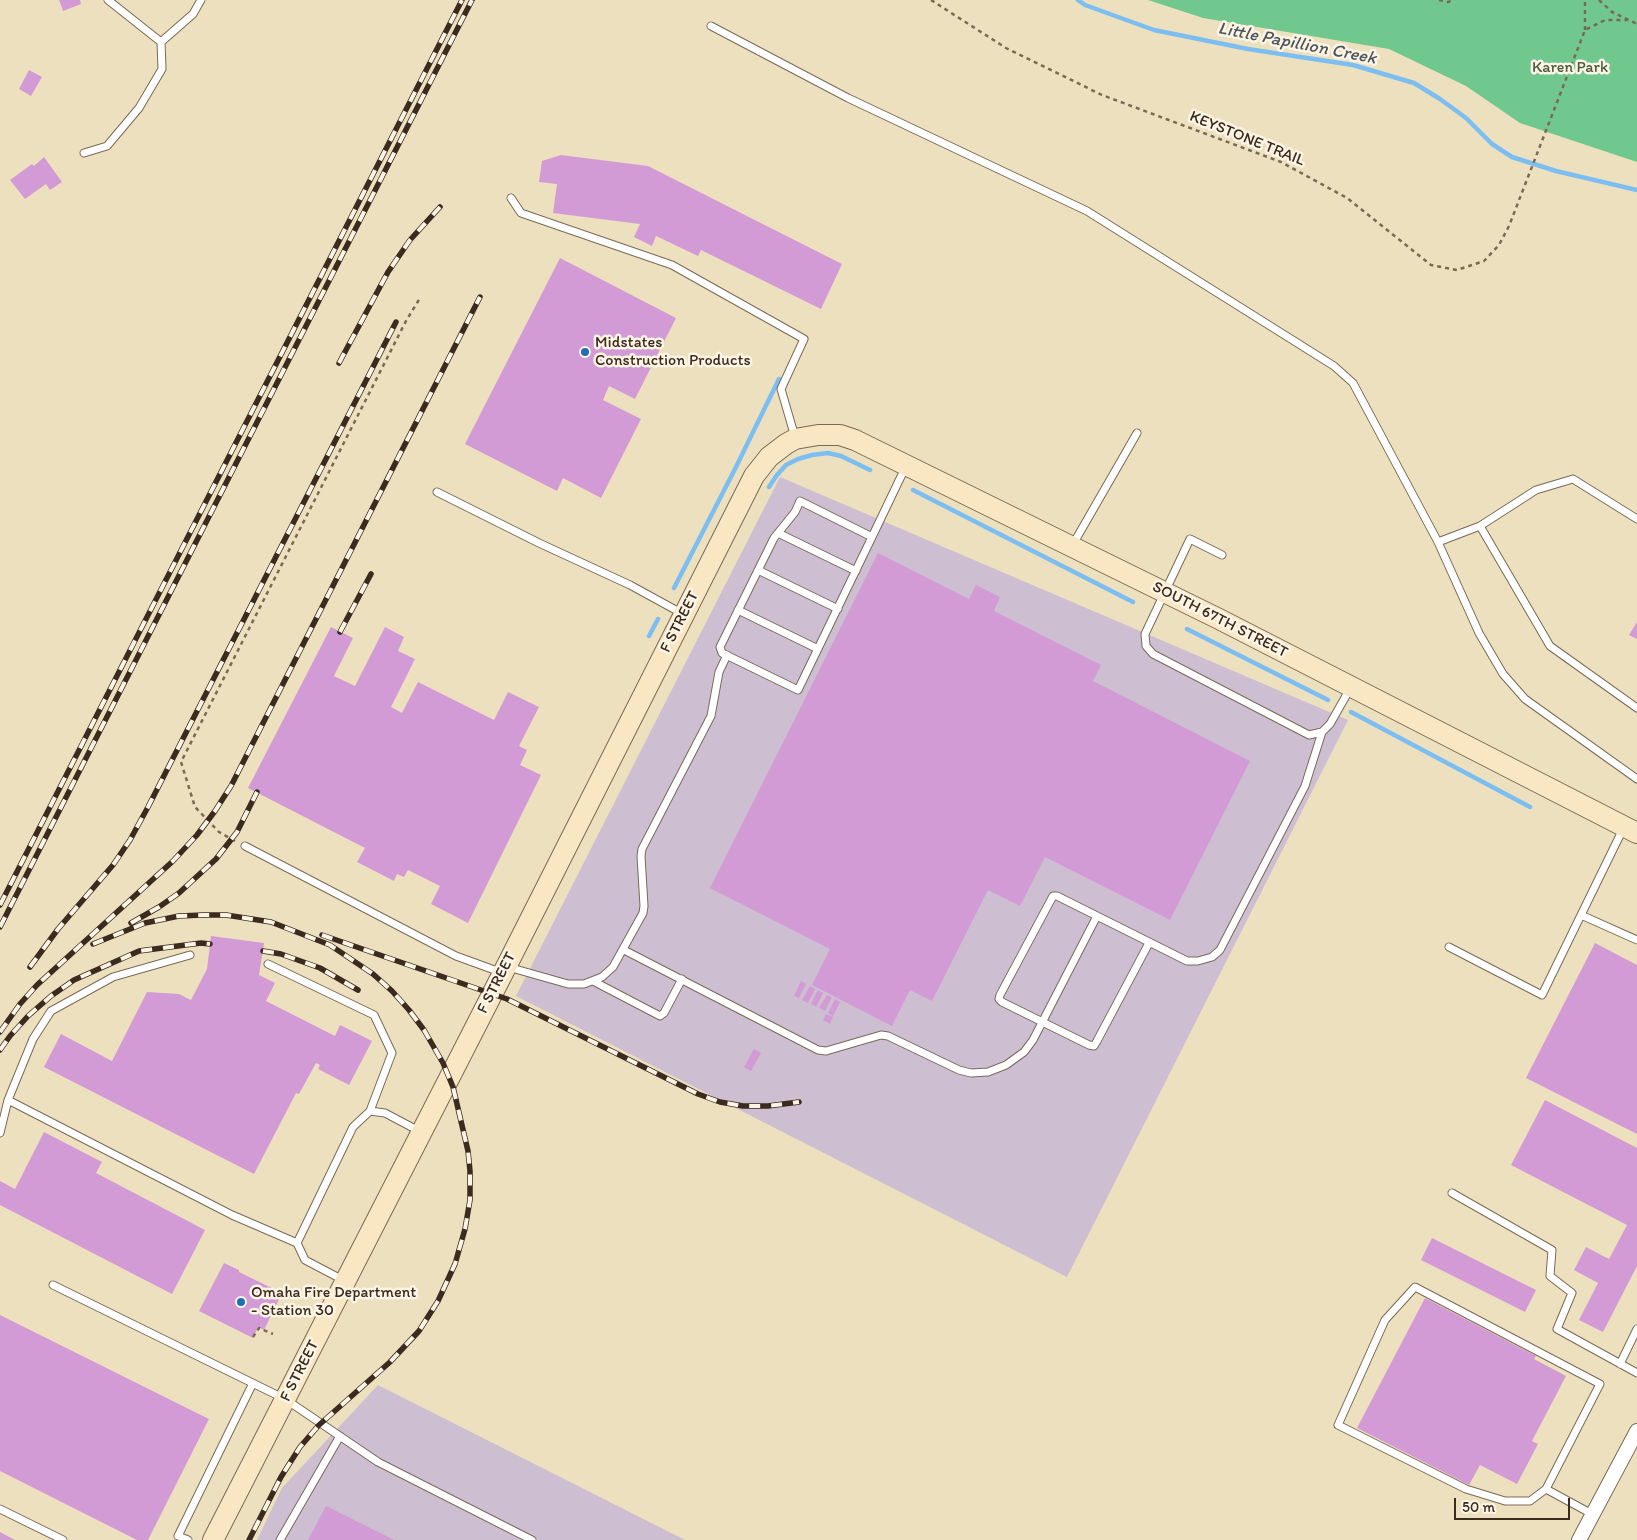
<!DOCTYPE html>
<style>
body{margin:0}
#map{position:relative;width:1637px;height:1540px;overflow:hidden;background:#ede0be;font-family:Itim,sans-serif}
canvas{display:block}
.scale{position:absolute;left:1454px;top:1498px;width:116px;height:22px;box-sizing:border-box;border:2px solid #3b2a1e;border-top:0;padding-left:6px;font-size:15px;line-height:18px;white-space:nowrap;color:#3b2a1e;-webkit-text-stroke:4px #fcf5e5;paint-order:stroke}
</style>
<div id="map">
<canvas width="1637" height="1540"></canvas>
<div class="scale">50 m</div>
</div>
<script>
const ctx = document.querySelector('canvas').getContext('2d');
ctx.lineJoin = 'round';
function paint(path, color) { ctx.fillStyle = color; ctx.fill(path, 'evenodd'); }
const toPath = rows => new Path2D(rows.map(r => 'M' + r).join(''));
function trace(path, color, width, dash) { ctx.strokeStyle = color; ctx.lineWidth = width; ctx.lineCap = dash ? 'butt' : 'round'; ctx.setLineDash(dash || []); ctx.stroke(path); }
function drawText(font, color, halo, rows, align = 'center') {
  ctx.font = font + ' Itim,sans-serif'; ctx.lineWidth = 5; ctx.setLineDash([]); ctx.textBaseline = 'middle'; ctx.strokeStyle = halo; ctx.fillStyle = color; for (const [text, x, y, turn = 0] of rows) {
    ctx.save(); ctx.translate(x, y); ctx.rotate((+turn || 0) * Math.PI / 180); ctx.textAlign = isNaN(turn) ? turn : align; if (halo) ctx.strokeText(text, 0, 0); ctx.fillText(text, 0, 0); ctx.restore();
  }
}
paint(toPath([
 [780,477,1348,720,1067,1277,516,996],
 [378,1385,685,1540,257,1540,282,1488]
]), '#cdbed2');
paint(toPath([
 [1148,0,1637,0,1637,162,1520,123,1466,86,1389,49,1203,18]
]), '#70c88e');
trace(toPath([
 [1078,0,1085,5,1154,30,1248,49,1353,65,1414,83,1440,99,1466,118,1492,144,1512,157,1556,171,1637,190],
 [769,487,777,475,786,465,798,459,812,455,828,453,841,456,870,470],
 [913,490,1133,602],
 [674,588,735,469,779,379],
 [1187,629,1328,700],
 [649,636,658,619],
 [1351,712,1530,807]
]), '#7cbef1', 4.5);
paint(toPath([
 [59,0,80,0,81,4,63,11],
 [29,70,42,77,31,96,19,89],
 [561,155,648,166,842,264,821,309,701,250,698,256,656,236,652,246,634,237,640,224,553,213,557,184,539,182,542,161],
 [44,157,62,182,50,190,46,184,25,199,10,180,32,164,34,166],
 [560,258,676,318,635,399,609,386,603,400,641,419,601,498,563,478,557,491,465,444],
 [878,553,969,599,976,585,1000,597,994,611,1101,665,1093,681,1250,761,1170,920,1045,857,1020,906,988,890,932,1001,910,990,892,1026,812,985,830,949,710,888],
 [1637,622,1637,639,1629,635],
 [331,627,353,638,334,676,355,686,385,627,404,637,398,651,415,659,391,707,402,713,418,682,494,720,508,692,539,707,519,746,527,750,520,765,541,775,468,923,431,904,440,886,408,870,404,877,397,874,394,881,357,862,365,848,248,788],
 [211,936,264,943,259,975,275,983,266,1001,335,1036,340,1025,372,1041,349,1085,318,1069,320,1065,316,1063,299,1094,296,1093,254,1174,44,1067,61,1034,112,1061,147,992,179,994,191,1000,207,969],
 [1595,943,1637,965,1637,1134,1526,1078],
 [801,981,806,984,799,998,794,996],
 [810,986,815,989,808,1003,802,1000],
 [818,990,823,993,816,1007,811,1004],
 [827,995,832,997,825,1011,819,1008],
 [835,999,840,1002,833,1016,828,1013],
 [826,1014,833,1017,830,1024,823,1020],
 [754,1049,761,1053,751,1071,744,1067],
 [1545,1100,1637,1148,1637,1266,1603,1332,1579,1320,1598,1283,1574,1270,1586,1247,1609,1259,1627,1225,1511,1165],
 [44,1132,102,1162,96,1173,205,1230,172,1294,0,1205,0,1181,15,1189],
 [1432,1238,1536,1290,1525,1312,1421,1260],
 [224,1263,239,1270,239,1272,282,1293,264,1330,258,1327,253,1338,199,1311],
 [1425,1298,1536,1356,1534,1359,1566,1376,1532,1441,1538,1444,1517,1484,1480,1465,1469,1485,1357,1428],
 [0,1315,209,1419,148,1540,137,1540,0,1471],
 [326,1506,394,1540,308,1540],
 [0,1532,15,1540,0,1540]
]), '#d39bd5');
const lane = toPath([
 [711,26,848,98,1087,211,1334,366,1353,383,1438,542,1479,633,1503,674,1525,699,1637,779],
 [161,42,193,14,201,0],
 [84,153,107,146,139,108,162,69,161,42,108,0],
 [511,198,521,213,672,265,804,339,781,389,795,437],
 [437,492,539,543,630,585,683,614],
 [1637,519,1573,479,1536,490,1480,526,1550,646,1637,708],
 [778,533,856,571],
 [872,537,798,690,722,653,720,647,774,538,795,512,800,501,872,537,906,466],
 [1438,542,1480,526],
 [1072,546,1137,433],
 [1222,555,1190,539,1145,634,1146,646,1153,654,1309,735,1322,732,1330,724,1351,687],
 [758,570,838,609],
 [738,610,818,649],
 [1623,829,1581,915,1637,940],
 [245,846,456,956,500,972],
 [1097,916,1057,896,1053,896,1000,995,999,999,1002,1002,1089,1045,1094,1046,1097,1041,1149,943],
 [1449,947,1542,995,1581,915],
 [624,950,818,1050,826,1051,881,1035,888,1036,959,1070,971,1073,988,1072,1006,1065,1024,1052,1033,1040,1097,916,1187,961,1198,961,1212,957,1220,950,1305,786,1322,732],
 [190,955,113,977,51,1011,33,1039,8,1100,232,1215,297,1243],
 [268,964,374,1015,392,1053,370,1111],
 [508,967,568,984,584,984,602,977,613,967,643,913,644,906,641,856,642,849,711,716,719,672,727,655],
 [593,981,660,1016,664,1013,682,979],
 [0,1133,8,1100],
 [1452,1193,1552,1250,1550,1276,1572,1293,1557,1329,1637,1373],
 [345,1281,305,1260,297,1243,353,1127,370,1111,385,1113,419,1131],
 [53,1285,285,1399,378,1462,532,1540],
 [1620,1364,1637,1329],
 [1546,1489,1530,1501,1505,1501,1466,1489,1338,1425,1385,1320,1415,1287,1600,1384,1546,1489,1592,1514],
 [0,1509,63,1540],
 [188,1540,178,1536,253,1383],
 [280,1540,340,1436]
]);
const street = toPath([
 [1579,1540,1637,1431]
]);
const secondary = toPath([
 [213,1540,503,973,754,476,769,457,786,444,795,439,818,435,840,435,855,440,1219,619,1637,833]
]);
trace(lane, '#796a56', 9);
trace(street, '#796a56', 16);
trace(secondary, '#796a56', 22);
trace(toPath([
 [931,0,1006,48,1102,95,1281,162,1347,198,1431,265,1457,270,1484,261,1499,245,1509,226,1585,30,1605,20,1628,20],
 [1439,0,1448,2,1454,0],
 [1599,0,1612,12,1637,24],
 [1585,30,1585,0],
 [235,841,219,832,195,807,181,762,406,321,420,298],
 [253,1337,259,1328,273,1334]
]), '#796a56', 2.5, [4, 4]);
trace(lane, '#fff', 7);
trace(street, '#fff', 14);
trace(secondary, '#f9e7c3', 20);
const rail = toPath([
 [339,363,388,272,410,240,440,207],
 [340,632,371,574],
 [0,905,462,0],
 [131,923,159,907,179,893,216,859,237,832,257,792],
 [0,927,472,0],
 [322,935,507,999,698,1094,720,1102,743,1106,768,1106,799,1102],
 [93,944,145,923,179,916,203,915,226,915,271,922,330,945,373,974,392,991,409,1010,424,1030,443,1063,453,1087,468,1151,470,1171,470,1200,465,1229,455,1264,438,1301,419,1331,390,1362,319,1425,300,1447,281,1477,249,1540],
 [263,951,281,954,320,968,358,990],
 [30,967,58,929,113,865,130,840,148,807,396,322],
 [0,1032,20,1004,37,985,173,861,197,835,215,811,231,786,480,297],
 [0,1050,10,1036,28,1016,51,996,74,980,139,951,201,943,210,944]
]);
trace(rail, '#3b2a1e', 5.5);
trace(rail, '#fcf5e5', 4, [11]);
for (const [x, y, r, color] of [
 [585,352,5,"#1f6fb2"],
 [241,1302,5,"#1f6fb2"]
]) { const dot = new Path2D(); dot.arc(x, y, r, 0, 2 * Math.PI); ctx.fillStyle = color; ctx.fill(dot); trace(dot, '#fcf5e5', 2); }
drawText('16px', '#4b5940', '#fcf5e5', [
 ["Karen Park",1570,68]
]);
drawText('16px', '#3b2a1e', '#fcf5e5', [
 ["KEYSTONE TRAIL",1247,139,22],
 ["SOUTH 67TH STREET",1220,620,27],
 ["F STREET",680,622,-63],
 ["F STREET",497,983,-63],
 ["F STREET",300,1371,-63]
]);
drawText('16px', '#3b2a1e', '#fcf5e5', [
 ["Midstates",595,343],
 ["Construction Products",595,361],
 ["Omaha Fire Department",251,1293],
 ["- Station 30",251,1311]
], 'left');
drawText('italic 18px', '#4e565d', '#fcf5e5', [
 ["Little Papillion Creek",1297,44,11]
]);
</script>
